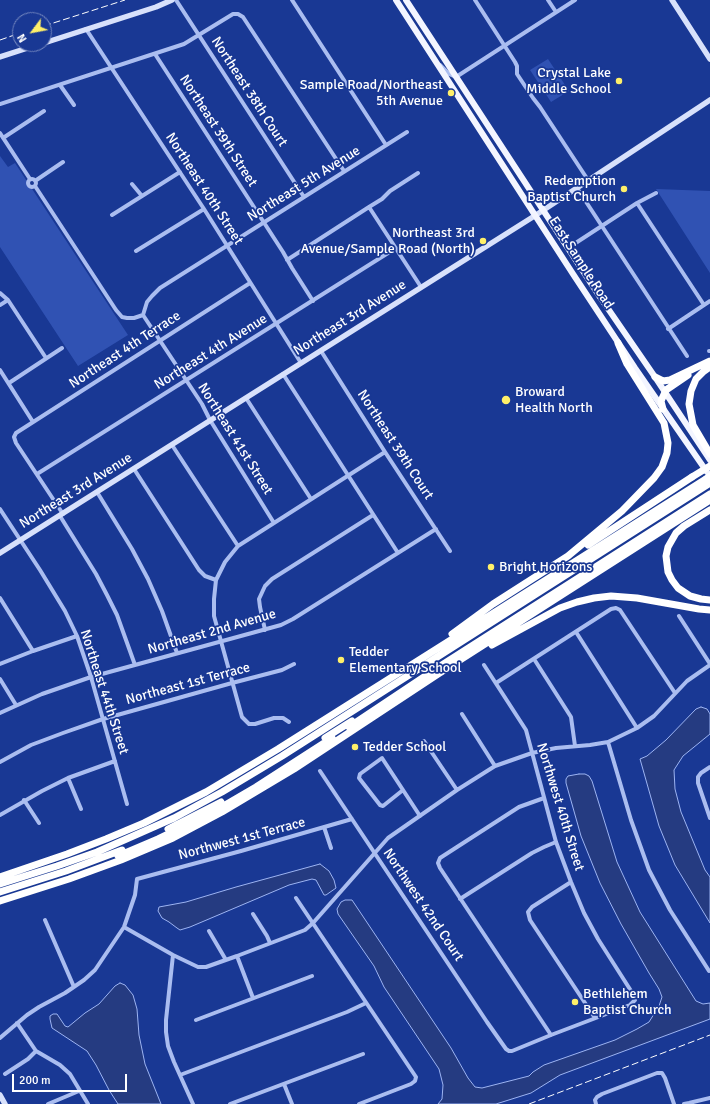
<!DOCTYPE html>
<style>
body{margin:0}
#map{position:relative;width:710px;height:1104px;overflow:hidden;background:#193894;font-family:Signika,sans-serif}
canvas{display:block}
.north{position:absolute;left:12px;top:12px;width:40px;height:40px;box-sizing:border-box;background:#193894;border:1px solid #7588bf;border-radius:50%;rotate:238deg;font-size:11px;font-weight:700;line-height:16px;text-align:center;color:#fff}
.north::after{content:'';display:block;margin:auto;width:14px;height:18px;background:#fff069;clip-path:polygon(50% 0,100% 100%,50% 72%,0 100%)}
.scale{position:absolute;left:12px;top:1074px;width:115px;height:18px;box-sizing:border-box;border:2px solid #fff;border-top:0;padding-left:5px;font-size:12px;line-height:14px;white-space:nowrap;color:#fff;-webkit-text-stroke:3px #193894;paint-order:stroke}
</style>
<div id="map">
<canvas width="710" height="1104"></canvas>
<div class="north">N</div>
<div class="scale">200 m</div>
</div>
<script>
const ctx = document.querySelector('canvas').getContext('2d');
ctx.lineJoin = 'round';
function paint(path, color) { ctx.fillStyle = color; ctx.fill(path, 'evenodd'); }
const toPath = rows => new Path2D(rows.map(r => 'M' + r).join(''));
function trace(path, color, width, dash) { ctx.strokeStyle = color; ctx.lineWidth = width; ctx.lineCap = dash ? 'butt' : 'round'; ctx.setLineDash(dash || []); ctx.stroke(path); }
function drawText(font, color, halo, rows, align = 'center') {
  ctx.font = font + ' Signika,sans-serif'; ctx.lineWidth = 3.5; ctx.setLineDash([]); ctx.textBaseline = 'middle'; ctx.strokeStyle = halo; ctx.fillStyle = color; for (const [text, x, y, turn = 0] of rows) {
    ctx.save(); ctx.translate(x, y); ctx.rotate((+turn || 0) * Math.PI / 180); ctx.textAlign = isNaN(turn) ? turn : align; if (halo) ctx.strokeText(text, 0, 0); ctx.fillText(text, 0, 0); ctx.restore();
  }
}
paint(toPath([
 [548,59,569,91,551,102,530,70],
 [0,156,8,167,15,163,128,335,78,366,0,247],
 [656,189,710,191,710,273]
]), '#3052b3');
const water = toPath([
 [701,707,707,709,710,714,710,734,683,756,674,770,675,789,681,812,705,870,710,877,710,923,675,865,659,826,640,759,647,756,666,740,696,709,701,707],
 [579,774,585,774,589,776,592,781,617,862,640,912,696,1001,703,1004,710,1003,710,1019,560,1075,531,1093,496,1104,438,1104,442,1099,443,1085,439,1069,384,987,374,966,338,914,337,909,341,902,345,900,352,900,451,1048,468,1078,475,1087,482,1088,529,1076,533,1072,544,1065,615,1040,637,1029,649,1022,659,1006,662,997,659,989,649,973,621,924,600,883,581,836,566,783,566,779,568,776,579,774],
 [320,864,329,871,334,880,336,888,326,895,324,895,316,880,312,879,289,885,190,927,180,930,177,928,169,922,162,918,158,911,159,907,186,902,236,887,320,864],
 [120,983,125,985,133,995,137,1009,139,1035,145,1064,161,1104,118,1104,109,1090,96,1065,87,1051,52,1028,50,1019,50,1016,53,1014,57,1014,65,1026,68,1027,85,1013,99,1004,115,986,120,983]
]);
paint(water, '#253b81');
trace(water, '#9db4f2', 1);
trace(toPath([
 [176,0,304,197],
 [292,0,386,145],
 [475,0,515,62,517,66,517,74,533,98,540,107,588,180],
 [548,0,556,12],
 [86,29,204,209,301,363],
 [155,54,283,252,292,268,313,301],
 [440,65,449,74,456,77,575,0],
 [60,85,74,105],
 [0,104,184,44,233,14,238,14,243,17,344,171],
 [0,133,30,179],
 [3,138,44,111],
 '28 183a4 4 0 1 1 8 0a4 4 0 1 1-8 0Z',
 [35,181,63,162],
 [132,184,142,196],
 [35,186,116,310,122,317,127,318,134,318,143,315,202,404,210,420,274,523],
 [577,188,687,356],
 [637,203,704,305],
 [369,207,421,287],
 [112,215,180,172],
 [568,248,637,203,656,193],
 [136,251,204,209],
 [287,260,369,207,382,199,390,191,418,173],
 [0,293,8,300,46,358],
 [0,305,8,300],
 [143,315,147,302,152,296,160,288,407,132],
 [668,329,710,301],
 [321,351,385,452,450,551],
 [709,351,710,351],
 [0,370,33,422],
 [283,374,398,553],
 [9,383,62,348],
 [246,398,311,499],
 [172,445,238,546],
 [134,469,199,570,205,576,216,580,214,599,214,616,242,717,249,724,255,724,274,718,283,718,289,722],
 [37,474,396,248],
 [97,492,132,549,148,579,162,611,177,653],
 [0,509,40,570,65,611,77,636,91,677,127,804],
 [63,514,16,443,14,437,16,433,250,283],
 [60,516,96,574,107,595,117,615,135,665],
 [216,580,225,562,238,546,385,452],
 [0,598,33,651],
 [679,616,710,664],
 [265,630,260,607,259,599,265,586,272,579,373,515],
 [576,632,637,728],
 [534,659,571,717,575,746],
 [0,664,33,651,77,636],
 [0,679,16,705],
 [496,683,611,609,616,608,620,610,675,693],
 [0,713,42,694,91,677,281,625,293,619,436,529],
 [462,714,495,766],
 [424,741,457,790],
 [608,742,631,820,649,870,670,910,709,971],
 [0,762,31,745,63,733,103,719,232,683,282,670,294,664],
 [710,767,701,773,698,777,698,783,710,818],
 [320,771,487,1022,506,1049,509,1051,512,1051,551,1035,630,1005,635,1000,633,994,598,939,584,913,571,882,556,842,526,730,484,665],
 [68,778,81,809],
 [403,790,383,806,380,805,359,778,360,774,382,758,403,790,420,816],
 [544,798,519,807,440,858,438,863,440,868,551,1035],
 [24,800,39,823],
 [0,815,42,791,68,778,115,761],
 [324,827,331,848],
 [571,882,532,907,528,912,530,920,595,1018],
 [296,898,416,1077,415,1081,411,1084,359,1104],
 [460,899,532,853,544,847,556,842],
 [253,914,267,936,270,943],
 [45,920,74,987],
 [124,927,173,955,198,967,206,967,237,956,305,930,313,923,388,838,457,790,495,766,532,753,556,748,590,745,608,742,637,728,654,716,687,681,710,665],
 [209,931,226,960],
 [173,955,166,1020,166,1032,168,1046,174,1062,193,1104],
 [237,956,253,998],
 [196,1020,312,976],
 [17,1023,36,1051,60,1065,70,1074,88,1104],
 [0,1038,27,1015,39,1007,65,993,84,980,95,970,124,927,135,895,137,879,241,851,352,819],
 [5,1074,28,1059,36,1051],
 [180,1075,347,1012,366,1003],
 [284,1084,292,1104],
 [48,1104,79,1091],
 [230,1104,363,1054],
 [596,1104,595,1100,597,1097,602,1094,657,1073,662,1073,665,1078,674,1104],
 [684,1104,689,1103,710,1098]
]), '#aabdf0', 4);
trace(toPath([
 [672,0,710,59],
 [44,43,156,7,172,0],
 [0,57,40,44],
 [0,553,536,215,710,100],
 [0,1095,5,1104]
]), '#d8e1fb', 5.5);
trace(toPath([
 [396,0,573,274,635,368,707,472],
 [406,0,543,210,600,297,655,377,710,460]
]), '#f3f5ff', 6);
trace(toPath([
 [710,367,703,372,696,379,691,391,689,404,693,425,710,454],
 [655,377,663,381,670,380,710,361],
 [663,409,661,401,666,390,688,375],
 [710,510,684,526,676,533,668,547,666,556,668,572,672,580,678,588,690,596,701,599,710,600],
 [588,545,692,477],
 [452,634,493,604,568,556,622,511,654,478,662,467,667,453,668,443,664,423,627,364,618,343],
 [492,645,560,608,577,602,594,598,611,596,637,598,699,609,710,610],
 [349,727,442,665,710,494],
 [325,738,352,721],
 [168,829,221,802],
 [118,856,158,839,208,815,256,787,332,738],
 [0,877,67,854,106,839,144,823,206,792,278,749,706,479],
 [0,884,57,866,97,852,174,818,222,792,282,756,710,483],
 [0,892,66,871,122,850],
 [0,901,69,879,121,860,173,838,222,812,294,769,438,674,710,500]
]), '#fff', 7);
trace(toPath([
 [44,26,125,0],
 [0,40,20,33],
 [529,1104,710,1035]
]), '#fff', 1, [7, 3]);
trace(toPath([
 [692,477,710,466],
 [706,479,710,476]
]), '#fff', 7);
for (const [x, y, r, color] of [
 [619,81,4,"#fff069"],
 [451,93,4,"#fff069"],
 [624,189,4,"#fff069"],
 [483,241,4,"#fff069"],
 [506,400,5,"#fff069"],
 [491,567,4,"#fff069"],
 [341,660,4,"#fff069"],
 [355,747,4,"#fff069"],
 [575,1002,4,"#fff069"]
]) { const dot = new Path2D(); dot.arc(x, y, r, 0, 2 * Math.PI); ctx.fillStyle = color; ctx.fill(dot); trace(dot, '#193894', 1.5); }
drawText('14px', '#fff', '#193894', [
 ["Crystal Lake",611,73,"right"],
 ["Middle School",611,89,"right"],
 ["Sample Road/Northeast",443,85,"right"],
 ["5th Avenue",443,101,"right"],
 ["Redemption",616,181,"right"],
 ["Baptist Church",616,197,"right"],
 ["Northeast 3rd",475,233,"right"],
 ["Avenue/Sample Road (North)",475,249,"right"],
 ["Broward",515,392],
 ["Health North",515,408],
 ["Bright Horizons",499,567],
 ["Tedder",349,652],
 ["Elementary School",349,668],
 ["Tedder School",363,747],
 ["Bethlehem",583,994],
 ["Baptist Church",583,1010]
], 'left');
drawText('14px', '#fff', '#193894', [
 ["Northeast 38th Court",249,92,57],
 ["Northeast 39th Street",218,131,57],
 ["Northeast 5th Avenue",304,184,-32],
 ["Northeast 40th Street",204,189,57],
 ["East Sample Road",581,263,57],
 ["Northeast 3rd Avenue",350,318,-32],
 ["Northeast 4th Terrace",125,350,-33],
 ["Northeast 4th Avenue",211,352,-32],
 ["Northeast 41st Street",235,439,58],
 ["Northeast 39th Court",395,445,57],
 ["Northeast 3rd Avenue",76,491,-32],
 ["Northeast 2nd Avenue",212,632,-16],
 ["Northeast 1st Terrace",188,684,-15],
 ["Northeast 44th Street",104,692,72],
 ["Northwest 40th Street",560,807,73],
 ["Northwest 1st Terrace",242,839,-15],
 ["Northwest 42nd Court",423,905,56]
]);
</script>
